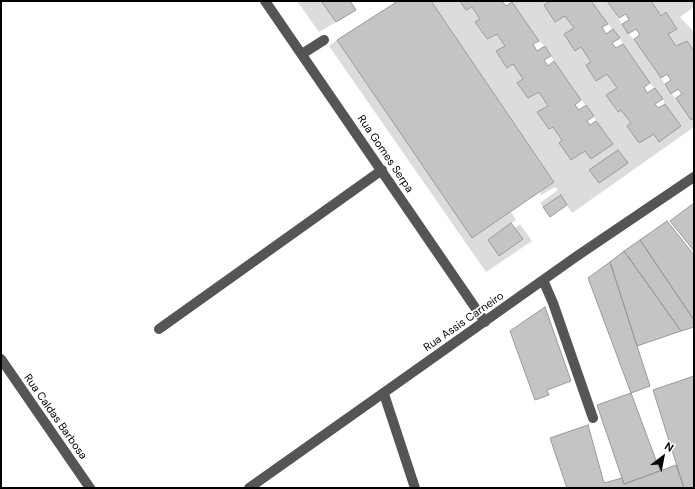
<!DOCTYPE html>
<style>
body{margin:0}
#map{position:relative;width:695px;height:489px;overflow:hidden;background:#fff;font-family:"DM Sans",sans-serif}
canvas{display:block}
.frame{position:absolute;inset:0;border:2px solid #000;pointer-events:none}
.north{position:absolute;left:643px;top:437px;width:40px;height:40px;-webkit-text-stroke:3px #fff;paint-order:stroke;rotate:32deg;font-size:11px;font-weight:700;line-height:16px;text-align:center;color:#000}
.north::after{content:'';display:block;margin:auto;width:14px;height:18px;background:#000;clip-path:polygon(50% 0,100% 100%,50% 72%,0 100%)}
</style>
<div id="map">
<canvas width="695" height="489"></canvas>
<div class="frame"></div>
<div class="north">N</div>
</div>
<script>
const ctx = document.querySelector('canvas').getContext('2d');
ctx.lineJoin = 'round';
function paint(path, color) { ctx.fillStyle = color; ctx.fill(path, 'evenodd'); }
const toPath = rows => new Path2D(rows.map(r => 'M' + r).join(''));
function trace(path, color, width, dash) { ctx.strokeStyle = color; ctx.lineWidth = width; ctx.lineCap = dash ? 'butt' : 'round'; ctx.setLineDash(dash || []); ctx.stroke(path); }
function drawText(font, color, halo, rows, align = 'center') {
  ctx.font = font + ' "DM Sans",sans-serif'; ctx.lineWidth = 3.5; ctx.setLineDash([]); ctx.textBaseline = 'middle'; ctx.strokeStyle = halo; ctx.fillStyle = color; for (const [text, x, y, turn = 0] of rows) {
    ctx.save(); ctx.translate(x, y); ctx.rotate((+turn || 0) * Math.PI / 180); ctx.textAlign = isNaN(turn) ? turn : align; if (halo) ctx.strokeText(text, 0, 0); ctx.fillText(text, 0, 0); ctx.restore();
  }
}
paint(toPath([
 [297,1,321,1,336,22,319,32],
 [431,1,460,1,467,10,472,7,480,19,475,23,486,39,497,34,505,46,496,51,507,68,513,64,523,79,517,83,528,98,539,92,548,106,537,112,549,129,553,127,562,140,559,143,571,160,585,151,591,159,613,144,596,121,594,116,586,105,581,100,554,61,545,46,539,41,511,1,548,1,549,2,544,5,555,21,565,16,574,28,564,34,575,50,581,47,591,62,586,65,596,80,607,74,617,88,606,95,617,112,621,110,631,123,627,126,639,143,654,134,659,141,681,126,665,104,663,99,650,83,623,44,620,38,608,24,591,1,607,1,628,34,634,39,661,78,671,94,676,98,691,119,694,117,694,127,572,213,561,196,543,207,540,203,558,190,555,187,541,195,540,192,554,181],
 [618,150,627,163,599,183,590,170],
 [651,1,694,1,694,7,680,17,694,32,694,51,687,41,676,46,668,34,677,29,666,12,661,16],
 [337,40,472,238,511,212,516,220,488,240,499,256,523,239,515,228,520,224,532,241,486,272,329,46]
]), '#dcdcdc');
const building = toPath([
 [321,1,350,1,356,10,336,22,321,1],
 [398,1,431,1,554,182,472,238,337,40,398,1],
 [460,1,502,1,506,6,512,2,539,41,533,44,537,51,545,46,551,56,544,60,548,66,554,61,581,100,575,105,579,110,586,105,594,116,587,121,590,125,596,121,613,144,591,159,585,151,571,160,559,143,562,140,553,127,549,129,537,112,548,106,539,92,528,98,517,83,523,79,513,64,507,68,496,51,505,46,497,34,487,39,475,22,480,19,472,7,466,10,460,1],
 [548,1,591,1,608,24,602,27,606,34,613,29,620,38,612,43,616,48,623,44,650,83,644,87,647,93,655,88,663,99,655,104,658,108,665,104,681,126,659,142,654,134,639,143,627,126,631,123,621,110,618,112,606,95,617,88,607,74,596,81,586,65,591,62,581,47,575,51,564,34,574,28,565,16,555,22,544,5,549,2,548,1],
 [607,1,651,1,661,16,666,12,677,29,668,34,676,46,687,41,694,51,694,117,691,120,676,98,682,94,678,89,671,94,665,84,671,80,667,74,661,78,634,39,640,35,636,29,628,34,622,24,629,20,626,14,619,18,607,1],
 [618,150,628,163,599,183,589,170,618,150],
 [561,195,567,205,550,217,543,207,561,195],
 [694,203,694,251,670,221,694,203],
 [667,221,694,255,694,320,640,240,667,221],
 [511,223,523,239,499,256,488,240,511,223],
 [640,240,694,320,694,327,681,331,624,251,640,240],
 [624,251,681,331,637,346,610,262,624,251],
 [610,262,650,386,631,393,588,278,610,262],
 [545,307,571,381,547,390,549,395,535,400,510,331,545,307],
 [694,376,694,488,684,488,653,390,694,376],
 [631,393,660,471,624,484,597,405,631,393],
 [588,425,604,483,622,478,624,484,676,465,684,488,567,488,550,438,588,425]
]);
paint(building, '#c4c4c4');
trace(building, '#999', 1);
trace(toPath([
 [265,1,485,322],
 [302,54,324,40],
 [543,280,553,303,593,418],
 [159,329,382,170],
 [1,359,90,488],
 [384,394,415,488],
 [249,488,577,256,694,177]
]), '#555', 10);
drawText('11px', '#000', '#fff', [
 ["Rua Gomes Serpa",385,154,56],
 ["Rua Assis Carneiro",464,322,-35],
 ["Rua Caldas Barbosa",55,417,55]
]);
</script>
